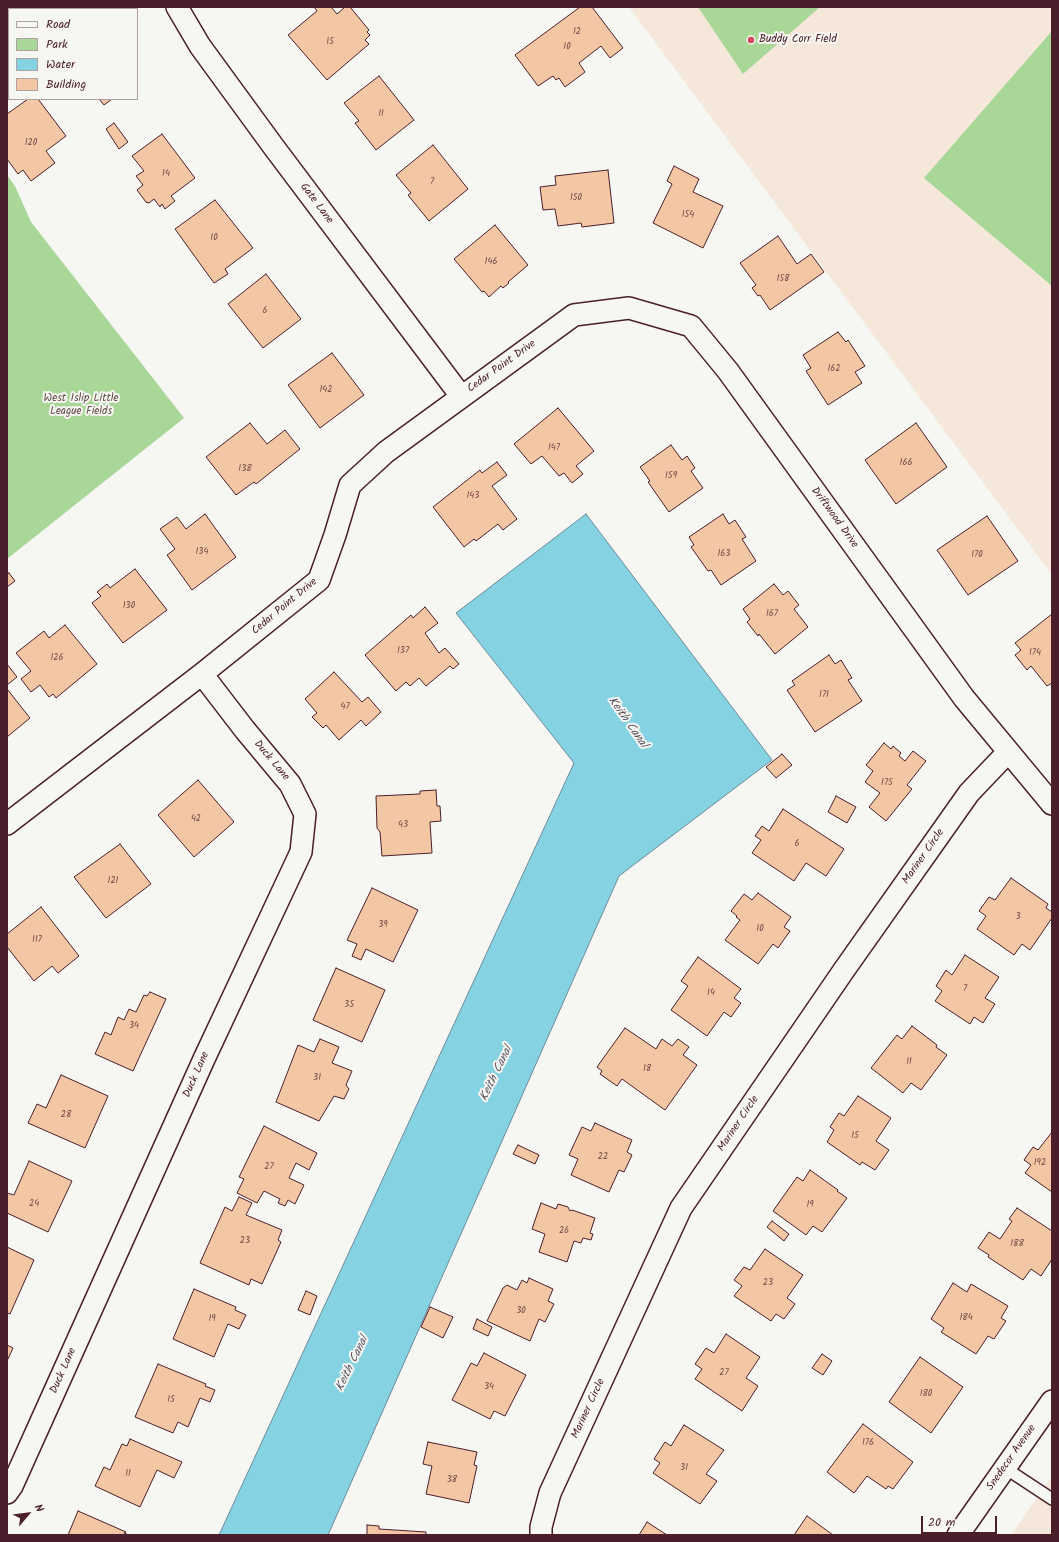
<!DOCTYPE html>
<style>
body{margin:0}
#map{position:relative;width:1059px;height:1542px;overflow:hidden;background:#f6f6f2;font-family:Kalam,sans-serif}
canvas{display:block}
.frame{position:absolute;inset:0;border:8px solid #4a1f2b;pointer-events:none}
.legend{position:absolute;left:8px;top:8px;width:130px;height:92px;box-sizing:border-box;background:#f6f6f2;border:1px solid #b1a0a2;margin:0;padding:5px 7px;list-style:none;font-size:12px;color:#4a1f2b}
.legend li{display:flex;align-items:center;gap:8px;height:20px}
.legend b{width:20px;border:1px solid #b1a0a2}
.north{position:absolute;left:8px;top:1494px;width:40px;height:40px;-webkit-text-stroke:3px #f6f6f2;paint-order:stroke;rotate:62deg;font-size:11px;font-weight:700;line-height:16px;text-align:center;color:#4a1f2b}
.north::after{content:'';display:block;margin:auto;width:14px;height:18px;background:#4a1f2b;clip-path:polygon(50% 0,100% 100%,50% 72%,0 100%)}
.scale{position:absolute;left:921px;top:1516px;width:76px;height:18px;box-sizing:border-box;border:2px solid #4a1f2b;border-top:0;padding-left:5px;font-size:12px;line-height:14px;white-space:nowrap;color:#4a1f2b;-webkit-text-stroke:3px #f6f6f2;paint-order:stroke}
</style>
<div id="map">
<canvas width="1059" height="1542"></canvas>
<div class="frame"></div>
<ul class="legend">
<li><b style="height:5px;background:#f6f6f2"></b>Road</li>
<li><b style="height:11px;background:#a9d797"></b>Park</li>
<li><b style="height:11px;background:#84d2e2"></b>Water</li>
<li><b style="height:11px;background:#f4c7a4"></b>Building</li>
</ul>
<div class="north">N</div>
<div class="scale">20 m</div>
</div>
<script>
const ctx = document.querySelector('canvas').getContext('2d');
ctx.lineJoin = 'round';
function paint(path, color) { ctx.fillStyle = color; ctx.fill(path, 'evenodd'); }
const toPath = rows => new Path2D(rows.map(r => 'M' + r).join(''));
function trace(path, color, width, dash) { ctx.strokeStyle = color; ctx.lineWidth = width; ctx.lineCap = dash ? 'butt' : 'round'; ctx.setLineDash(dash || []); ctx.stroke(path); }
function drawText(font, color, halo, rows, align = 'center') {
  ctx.font = font + ' Kalam,sans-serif'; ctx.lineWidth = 4; ctx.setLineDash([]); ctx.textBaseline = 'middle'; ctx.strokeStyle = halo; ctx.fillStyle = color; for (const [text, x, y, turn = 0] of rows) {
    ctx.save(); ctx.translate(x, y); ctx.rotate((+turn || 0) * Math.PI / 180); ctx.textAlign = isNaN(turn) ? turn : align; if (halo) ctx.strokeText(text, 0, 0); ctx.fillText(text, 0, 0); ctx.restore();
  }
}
paint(toPath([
 [629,7,1052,7,1052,575],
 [1052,1476,1052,1535,1011,1535]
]), '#f5e8db');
paint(toPath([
 [698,7,820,7,743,74],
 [1052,31,1052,286,924,178],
 [7,175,15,186,31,222,184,418,7,559]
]), '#a9d797');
const water = toPath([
 [586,514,772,760,619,876,328,1535,219,1535,574,763,456,613,586,514]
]);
paint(water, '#84d2e2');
trace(water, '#6d8a99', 1);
const building = toPath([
 [314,7,331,7,337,14,345,7,350,7,369,30,367,32,370,35,365,40,369,44,327,80,288,35,317,11,314,7],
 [580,7,592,7,623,48,610,58,601,46,579,63,585,72,565,87,559,78,556,80,553,76,538,86,515,55,580,7],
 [379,76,414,120,376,150,355,123,359,121,344,103,379,76],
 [28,99,38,99,66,136,46,151,55,163,31,181,23,170,18,174,7,159,7,114,28,99],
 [99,99,112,99,104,105,99,99],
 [114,123,128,142,119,149,106,129,114,123],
 [162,134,195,178,171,196,175,201,165,209,162,204,160,207,154,199,149,203,146,202,137,190,143,185,136,176,144,171,132,156,162,134],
 [433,145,468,189,429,221,408,195,411,193,396,175,433,145],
 [674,166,699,179,693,192,723,206,703,248,653,223,672,184,667,181,674,166],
 [608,170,614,223,582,227,581,223,558,226,555,209,543,210,540,187,556,185,555,176,608,170],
 [215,200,253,248,225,269,228,274,214,283,175,229,215,200],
 [495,225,528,265,508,282,509,283,503,288,501,286,489,297,484,291,482,292,454,259,495,225],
 [778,236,797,264,811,254,824,272,770,310,760,295,758,296,752,288,756,285,740,263,778,236],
 [266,274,301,319,263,348,228,304,266,274],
 [838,332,846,342,848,340,865,366,855,372,862,383,828,405,806,371,811,368,803,355,838,332],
 [332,353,364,395,320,428,288,385,332,353],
 [558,408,594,451,576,466,583,474,572,483,564,473,559,476,542,456,531,464,514,444,558,408],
 [250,423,267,444,285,430,300,449,256,484,254,482,236,495,206,457,250,423],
 [916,423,947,467,896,504,865,460,916,423],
 [671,445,682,460,687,456,695,468,691,471,703,488,669,512,648,482,650,481,640,467,671,445],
 [497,462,507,475,492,486,517,519,503,530,498,524,476,541,474,539,464,547,433,507,480,470,482,473,497,462],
 [205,514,236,557,192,590,167,555,175,549,160,529,177,517,186,529,205,514],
 [723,514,729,524,735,520,746,537,742,539,756,561,721,585,711,570,708,571,691,547,694,545,689,537,723,514],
 [987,516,1018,561,968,595,937,550,987,516],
 [135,569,167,610,123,643,92,603,101,596,97,592,107,584,110,588,135,569],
 [9,573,15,581,7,587,7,574,9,573],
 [774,584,783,595,788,591,799,605,794,609,808,627,775,654,759,634,758,636,747,622,750,619,743,609,774,584],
 [425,607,438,623,425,633,439,653,445,648,459,664,453,669,450,666,426,686,419,678,410,686,406,682,396,691,365,655,411,615,413,618,425,607],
 [1052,614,1052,683,1047,686,1031,666,1027,670,1015,655,1021,650,1015,643,1052,614],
 [65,625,97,664,56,698,53,694,49,697,40,685,31,692,21,679,31,671,16,653,44,631,49,638,65,625],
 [829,655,835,664,841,660,852,678,848,680,862,701,815,732,787,690,795,685,792,681,829,655],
 [7,664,17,677,7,685,7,664],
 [334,672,362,702,368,697,381,712,366,726,361,720,339,740,326,725,323,728,312,717,317,713,305,699,334,672],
 [7,689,30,718,7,737,7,689],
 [884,743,891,749,893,746,901,753,899,756,905,761,913,751,926,761,907,785,912,789,886,821,869,807,880,793,865,782,873,771,866,765,884,743],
 [782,754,792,765,776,778,766,767,782,754],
 [198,780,234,822,194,857,158,815,198,780],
 [436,790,437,806,440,806,441,821,430,822,432,853,382,856,380,832,377,828,376,796,420,794,420,791,436,790],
 [836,796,856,807,847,823,828,812,836,796],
 [783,809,844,849,826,876,806,863,794,881,752,853,761,840,755,836,762,826,769,831,783,809],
 [120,844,151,884,106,918,74,877,120,844],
 [1011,878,1048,904,1046,908,1052,912,1052,918,1030,950,1022,944,1014,955,977,929,986,916,979,911,989,897,995,900,1011,878],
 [372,888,418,910,393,962,366,949,361,960,352,956,357,944,347,940,372,888],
 [758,893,791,917,784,927,790,931,778,948,773,944,758,964,725,940,740,920,736,917,737,916,731,911,744,894,752,900,758,893],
 [41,907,79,956,58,973,52,966,34,981,7,947,7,934,41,907],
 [965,955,999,977,985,998,995,1004,983,1023,974,1017,970,1024,935,1001,942,991,936,986,946,970,952,975,965,955],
 [698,957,741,989,734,998,741,1003,731,1017,724,1012,707,1036,671,1010,688,986,681,981,698,957],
 [336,968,385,990,362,1042,313,1020,336,968],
 [150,992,166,999,133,1071,95,1054,105,1032,111,1035,118,1017,124,1020,129,1009,136,1012,144,995,147,996,150,992],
 [912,1026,937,1045,936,1047,947,1055,921,1090,911,1083,903,1093,871,1068,897,1035,902,1039,912,1026],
 [625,1028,656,1049,662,1039,672,1046,678,1039,689,1047,683,1055,697,1065,665,1110,622,1079,617,1086,600,1074,602,1071,597,1067,625,1028],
 [320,1039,339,1047,332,1063,352,1071,346,1085,349,1089,344,1099,334,1096,319,1121,276,1102,298,1045,314,1052,320,1039],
 [61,1075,108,1096,85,1148,28,1123,37,1104,46,1108,61,1075],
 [858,1096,891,1118,876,1141,889,1150,875,1170,862,1162,860,1165,827,1142,834,1130,830,1127,839,1113,844,1116,858,1096],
 [595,1123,632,1140,627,1152,632,1155,624,1172,619,1170,609,1192,571,1175,578,1159,569,1155,582,1127,591,1131,595,1123],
 [264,1126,317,1153,309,1170,296,1163,289,1178,304,1185,295,1204,288,1200,285,1206,278,1203,280,1199,264,1191,257,1203,237,1193,244,1179,239,1177,264,1126],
 [1052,1132,1052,1192,1025,1173,1031,1165,1024,1160,1033,1147,1038,1150,1052,1132],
 [518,1145,539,1155,535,1164,513,1154,518,1145],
 [29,1161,72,1181,48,1232,7,1213,7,1193,14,1195,29,1161],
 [810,1170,838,1190,837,1191,847,1198,822,1232,813,1226,806,1235,773,1211,797,1177,803,1181,810,1170],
 [239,1197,252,1203,246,1215,282,1230,278,1240,281,1242,262,1284,251,1279,249,1285,200,1263,225,1207,232,1211,239,1197],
 [541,1203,556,1209,558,1204,568,1207,570,1211,572,1210,595,1218,590,1233,593,1234,591,1240,583,1238,581,1243,574,1241,567,1262,539,1252,545,1234,532,1229,541,1203],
 [1017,1208,1052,1231,1052,1259,1041,1276,1031,1269,1023,1280,988,1257,989,1255,978,1248,989,1232,1000,1239,1012,1221,1009,1219,1017,1208],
 [772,1221,789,1234,784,1241,767,1227,772,1221],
 [7,1247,34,1260,10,1314,7,1313,7,1247],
 [765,1249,803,1275,787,1298,795,1304,784,1319,776,1314,771,1321,734,1296,742,1286,734,1280,744,1267,750,1270,765,1249],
 [529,1278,553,1289,548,1301,554,1304,545,1322,539,1319,530,1341,487,1321,503,1288,507,1285,517,1290,522,1280,527,1283,529,1278],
 [953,1283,967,1292,971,1284,1008,1306,1001,1318,1006,1321,994,1339,988,1336,976,1354,941,1332,944,1328,931,1319,953,1283],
 [194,1289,236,1307,235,1310,246,1315,239,1329,228,1324,214,1357,173,1339,194,1289],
 [306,1291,317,1296,310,1315,298,1310,306,1291],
 [430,1307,453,1317,443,1338,421,1327,430,1307],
 [477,1319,492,1327,488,1336,473,1329,477,1319],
 [726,1334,760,1357,746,1378,758,1386,742,1411,695,1379,702,1369,695,1364,706,1348,714,1353,726,1334],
 [7,1345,13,1348,7,1361,7,1345],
 [484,1353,526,1375,505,1416,494,1411,490,1419,452,1400,471,1363,477,1366,484,1353],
 [822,1354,832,1361,823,1375,812,1368,822,1354],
 [920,1357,963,1387,931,1433,889,1402,920,1357],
 [158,1364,206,1384,205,1386,215,1390,210,1402,200,1398,188,1427,178,1422,173,1433,135,1417,158,1364],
 [863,1424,913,1462,893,1489,888,1486,886,1489,867,1476,854,1493,827,1472,863,1424],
 [684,1425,724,1450,706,1474,717,1481,700,1504,653,1473,660,1463,654,1459,665,1442,671,1446,684,1425],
 [130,1439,182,1462,174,1478,157,1470,140,1507,95,1486,104,1467,110,1470,122,1444,127,1446,130,1439],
 [428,1442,477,1452,474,1465,477,1466,469,1503,426,1494,432,1466,423,1464,428,1442],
 [78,1511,126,1532,124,1533,129,1535,68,1535,78,1511],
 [807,1516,833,1535,794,1535,807,1516],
 [647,1522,667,1535,639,1535,647,1522],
 [367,1525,379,1526,379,1529,426,1532,426,1535,367,1535,367,1525]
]);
paint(building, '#f4c7a4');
trace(building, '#4a1f2b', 1);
const lane = toPath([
 [1005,1468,1052,1499]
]);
const street = toPath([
 [177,7,200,46,273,146,461,396],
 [15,9,18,7],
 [7,824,202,674,319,580,335,535,350,485,386,452,574,315,629,308,691,326,728,371,964,698,1052,804],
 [7,1493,12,1486,204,1059,301,852,305,814,290,784,245,730,202,674],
 [541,1535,541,1527,550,1493,681,1208,844,970,969,793,1008,752],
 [958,1535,1052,1401]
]);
trace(lane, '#4a1f2b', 14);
trace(street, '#4a1f2b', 24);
trace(lane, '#f6f6f2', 11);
trace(street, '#f6f6f2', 21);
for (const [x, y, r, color] of [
 [751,40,4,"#d1495b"]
]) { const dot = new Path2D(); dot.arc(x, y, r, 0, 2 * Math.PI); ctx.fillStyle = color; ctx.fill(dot); trace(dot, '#f6f6f2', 1.5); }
drawText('9px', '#744949', null, [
 ["12",577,32],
 ["15",330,42],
 ["10",567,47],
 ["11",381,114],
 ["120",31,143],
 ["14",166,174],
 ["7",432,182],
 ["150",576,198],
 ["154",688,215],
 ["10",214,238],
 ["146",491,262],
 ["158",783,279],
 ["6",265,311],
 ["162",834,369],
 ["142",326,390],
 ["147",554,448],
 ["166",906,463],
 ["138",245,469],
 ["159",671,476],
 ["143",473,496],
 ["134",202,552],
 ["163",724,554],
 ["170",977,555],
 ["130",129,606],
 ["167",772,614],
 ["137",403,651],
 ["174",1035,653],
 ["126",57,658],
 ["171",824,695],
 ["47",345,707],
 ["175",887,783],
 ["42",196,819],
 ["43",403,825],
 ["6",797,844],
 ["121",113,881],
 ["3",1018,917],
 ["39",383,925],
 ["10",760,929],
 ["117",37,940],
 ["7",965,989],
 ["14",711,993],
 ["35",349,1005],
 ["34",134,1026],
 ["11",909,1062],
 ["18",647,1069],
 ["31",317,1078],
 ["28",66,1115],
 ["15",855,1136],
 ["22",603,1157],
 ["192",1040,1163],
 ["27",269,1167],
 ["24",34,1204],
 ["19",810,1205],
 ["26",564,1231],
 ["23",245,1241],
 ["188",1017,1244],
 ["23",768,1283],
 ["30",521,1311],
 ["184",966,1318],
 ["19",212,1319],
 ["27",724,1373],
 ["34",489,1387],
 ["180",926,1394],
 ["15",171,1400],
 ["176",868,1443],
 ["31",684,1468],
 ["11",128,1474],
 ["38",452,1480]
]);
drawText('11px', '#4a1f2b', '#f6f6f2', [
 ["Buddy Corr Field",759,40]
], 'left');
drawText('11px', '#4a1f2b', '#f6f6f2', [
 ["Gate Lane",316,204,53],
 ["Cedar Point Drive",502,367,-36],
 ["Driftwood Drive",834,518,54],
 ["Cedar Point Drive",285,607,-40],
 ["Duck Lane",271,761,50],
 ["Mariner Circle",924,857,-55],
 ["Duck Lane",197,1075,-66],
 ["Mariner Circle",739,1124,-56],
 ["Duck Lane",64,1371,-66],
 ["Mariner Circle",589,1409,-65],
 ["Snedecor Avenue",1012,1458,-55]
]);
drawText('11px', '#624d46', '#f6f6f2', [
 ["West Islip Little",81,399],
 ["League Fields",81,412]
]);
drawText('italic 12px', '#5b5562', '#f6f6f2', [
 ["Keith Canal",627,723,55],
 ["Keith Canal",497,1074,-64],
 ["Keith Canal",353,1364,-64]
]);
</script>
